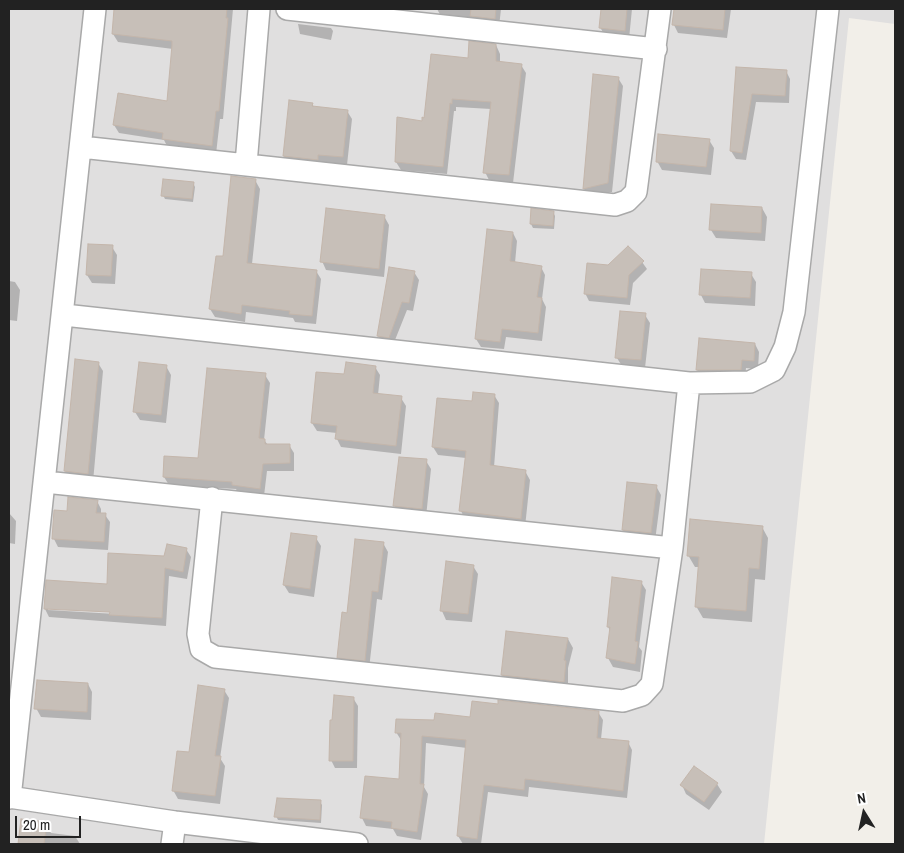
<!DOCTYPE html>
<style>
body{margin:0}
#map{position:relative;width:904px;height:853px;overflow:hidden;background:#f2efe9;font-family:"Archivo Narrow",sans-serif}
canvas{display:block}
.frame{position:absolute;inset:0;border:10px solid #222;pointer-events:none}
.north{position:absolute;left:839px;top:788px;width:50px;height:50px;-webkit-text-stroke:4px #fff;paint-order:stroke;rotate:350deg;font-size:14px;font-weight:700;line-height:20px;text-align:center;color:#222}
.north::after{content:'';display:block;margin:auto;width:18px;height:22px;background:#222;clip-path:polygon(50% 0,100% 100%,50% 72%,0 100%)}
.scale{position:absolute;left:15px;top:816px;width:66px;height:22px;box-sizing:border-box;border:2px solid #222;border-top:0;padding-left:6px;font-size:15px;line-height:18px;white-space:nowrap;color:#222;-webkit-text-stroke:4px #fff;paint-order:stroke}
</style>
<div id="map">
<canvas width="904" height="853"></canvas>
<div class="frame"></div>
<div class="north">N</div>
<div class="scale">20 m</div>
</div>
<script>
const ctx = document.querySelector('canvas').getContext('2d');
ctx.lineJoin = 'round';
function paint(path, color) { ctx.fillStyle = color; ctx.fill(path, 'evenodd'); }
const toPath = rows => new Path2D(rows.map(r => 'M' + r).join(''));
function trace(path, color, width, dash) { ctx.strokeStyle = color; ctx.lineWidth = width; ctx.lineCap = dash ? 'butt' : 'round'; ctx.setLineDash(dash || []); ctx.stroke(path); }
paint(toPath([
 [9,9,895,9,895,24,849,18,764,844,9,844]
]), '#e0dfdf');
paint(toPath([
 [116,9,233,9,223,119,220,119,216,154,168,148,164,140,119,133,114,125,168,102,173,49,118,42,113,34],
 [437,9,501,9,499,27,442,18],
 [602,9,632,9,629,39,605,36,600,27],
 [675,9,731,9,727,38,678,33,674,25],
 [298,24,331,28,333,31,331,40,300,34],
 [496,45,500,54,500,63,521,65,526,73,513,183,489,180,485,172,491,109,456,107,456,111,454,111,447,174,401,170,396,162,469,59],
 [737,69,786,71,790,79,789,103,756,102,746,160,736,159,731,151],
 [618,78,623,86,612,192,589,197,584,189],
 [312,104,314,107,347,111,352,119,347,165,323,163,322,168,289,165,284,156],
 [709,140,714,148,711,175,662,170,657,161],
 [255,180,260,189,252,264,316,271,321,279,316,324,295,322,293,318,246,312,245,322,215,317,210,309,224,258],
 [193,183,195,187,193,202,165,199,163,195],
 [762,208,767,217,765,241,716,238,711,230],
 [553,212,555,216,554,229,533,228,531,224],
 [384,216,389,225,384,277,326,270,322,261],
 [513,233,517,241,515,263,541,267,545,275,542,299,546,307,542,341,506,337,504,349,481,347,476,339],
 [112,247,117,255,115,284,92,283,87,275],
 [642,262,647,269,633,283,630,305,589,301,585,293,608,267],
 [390,268,414,272,419,280,413,311,407,310,393,345,383,344,378,336],
 [751,274,756,282,755,306,705,303,701,295],
 [9,281,15,282,20,290,17,321,9,320],
 [645,315,650,323,645,368,622,366,617,358],
 [755,344,759,352,758,369,746,368,745,378,702,378,697,370],
 [98,363,103,371,93,482,70,479,65,471],
 [166,366,171,375,166,423,140,420,135,412],
 [375,367,380,375,378,395,401,398,406,406,401,454,341,447,337,439,337,433,317,431,312,423,345,375],
 [265,375,270,383,264,440,268,445,289,445,294,453,294,471,267,471,264,496,238,493,236,489,169,485,164,477,199,460],
 [494,395,499,403,494,467,525,471,530,480,525,527,465,519,461,511,466,458,438,455,433,447,439,399,473,403],
 [426,461,431,469,426,517,400,514,395,506],
 [656,486,661,495,655,541,628,538,623,530],
 [97,501,101,509,101,514,105,515,110,522,108,550,58,547,54,539,68,512],
 [9,513,16,521,15,544,9,543],
 [762,527,768,538,765,580,755,579,752,622,703,618,696,606,700,567,695,567,688,555],
 [316,538,321,546,314,597,289,593,284,585],
 [383,543,388,552,382,600,377,599,369,669,343,666,338,657,348,614],
 [186,549,191,557,187,579,169,576,166,626,49,617,45,609,108,585],
 [48,608,116,611,116,614,48,610],
 [473,566,478,574,472,622,446,620,442,611],
 [641,582,646,590,639,647,642,651,640,672,613,667,608,658,611,632,608,627],
 [568,639,573,648,568,668,568,690,507,684,502,675],
 [88,684,92,692,91,720,41,717,36,708],
 [224,690,229,698,220,758,225,766,220,804,178,799,173,790,190,754],
 [353,698,358,706,357,768,335,768,331,760],
 [598,712,603,720,601,739,628,742,632,750,627,798,529,787,528,797,488,792,481,844,463,844,458,836,467,748,426,743,424,787,428,794,421,840,397,836,393,829,366,826,362,818,400,780,401,740,396,732,435,722],
 [717,784,722,792,709,810,686,794,682,785],
 [320,802,322,805,321,823,278,820,276,816],
 [22,821,46,823,51,833,75,836,80,844,20,844]
]), '#0003');
const building = toPath([
 [114,9,227,9,226,18,228,18,219,111,216,111,212,146,162,139,163,133,113,125,118,93,167,101,172,45,172,41,112,34,114,9],
 [471,9,496,9,495,19,470,16,471,9],
 [601,9,627,9,625,31,599,28,601,9],
 [674,9,725,9,723,30,672,25,674,9],
 [469,41,496,44,496,61,522,64,509,175,483,173,491,102,452,99,452,104,450,103,443,167,395,162,397,117,422,121,422,117,424,118,431,54,468,58,469,41],
 [736,67,787,70,785,96,752,94,742,153,730,151,736,67],
 [593,74,619,77,608,183,583,189,593,74],
 [289,100,313,103,312,106,348,110,343,157,318,155,318,160,283,156,289,100],
 [658,134,710,139,706,167,656,162,658,134],
 [231,176,256,179,247,263,317,270,312,316,289,314,290,311,242,305,241,314,209,309,216,256,223,256,231,176],
 [163,179,194,182,192,199,161,196,163,179],
 [711,204,762,207,761,233,709,230,711,204],
 [326,208,385,215,379,269,320,262,326,208],
 [531,208,554,211,553,226,530,224,531,208],
 [487,229,513,232,510,261,542,266,537,297,542,298,538,333,502,329,500,342,475,339,487,229],
 [88,244,113,245,111,276,86,275,88,244],
 [628,246,644,261,629,275,627,298,584,294,587,263,608,265,628,246],
 [389,267,415,271,409,303,402,302,389,338,377,336,389,267],
 [701,269,752,272,750,298,699,295,701,269],
 [620,311,646,313,641,360,615,358,620,311],
 [699,338,755,343,754,361,742,360,741,370,696,370,699,338],
 [75,359,99,362,88,474,64,471,75,359],
 [139,362,167,365,161,415,133,412,139,362],
 [346,362,376,366,373,393,402,396,396,446,335,439,337,426,311,423,316,372,344,374,346,362],
 [207,368,266,373,259,438,265,439,265,444,290,444,290,463,263,464,260,489,232,485,232,482,163,477,164,456,198,458,207,368],
 [473,392,495,394,490,465,526,470,521,519,459,511,466,451,432,447,437,398,472,401,473,392],
 [399,457,427,459,422,509,393,506,399,457],
 [627,482,657,485,651,533,622,530,627,482],
 [68,497,98,500,96,513,106,513,104,542,52,539,54,510,67,511,68,497],
 [690,519,763,526,759,569,749,568,746,611,695,607,699,557,687,556,690,519],
 [291,533,317,536,310,589,283,585,291,533],
 [355,539,384,542,378,592,372,591,365,661,337,658,342,612,347,613,355,539],
 [167,544,187,548,183,572,165,568,162,618,109,615,110,612,44,609,46,580,107,584,108,553,164,556,167,544],
 [446,561,474,565,468,614,440,611,446,561],
 [612,577,642,581,635,641,638,642,635,664,606,658,610,627,607,627,612,577],
 [506,631,568,638,564,660,566,661,564,682,501,675,506,631],
 [37,680,88,683,87,712,34,709,37,680],
 [198,685,225,689,215,756,221,756,215,796,172,791,177,751,189,752,198,685],
 [334,695,354,697,353,761,329,761,330,720,332,720,334,695],
 [498,700,599,711,597,738,629,741,623,791,525,779,524,790,484,785,477,839,457,836,466,740,422,736,420,784,424,784,417,832,391,828,392,822,360,818,365,776,399,779,401,733,395,733,396,719,434,720,435,713,470,717,472,701,498,704,498,700],
 [694,766,718,783,704,802,680,785,694,766],
 [277,798,321,800,320,820,274,817,277,798],
 [21,819,47,822,44,844,18,844,21,819]
]);
paint(building, '#c7bfb8');
trace(building, '#c4b6ab', 1);
const minor = toPath([
 [287,9,656,49],
 [81,147,615,205,627,201,636,192,660,9],
 [246,164,259,9],
 [64,315,689,383,750,382,774,370,785,347,794,312,828,9],
 [45,482,672,548],
 [212,498,198,634,201,649,215,657,623,701,642,695,652,684,672,548,689,383],
 [9,797,175,822,357,844],
 [10,798,95,9],
 [172,844,175,822]
]);
trace(minor, '#a9a9a9', 24);
trace(minor, '#fff', 21);
</script>
